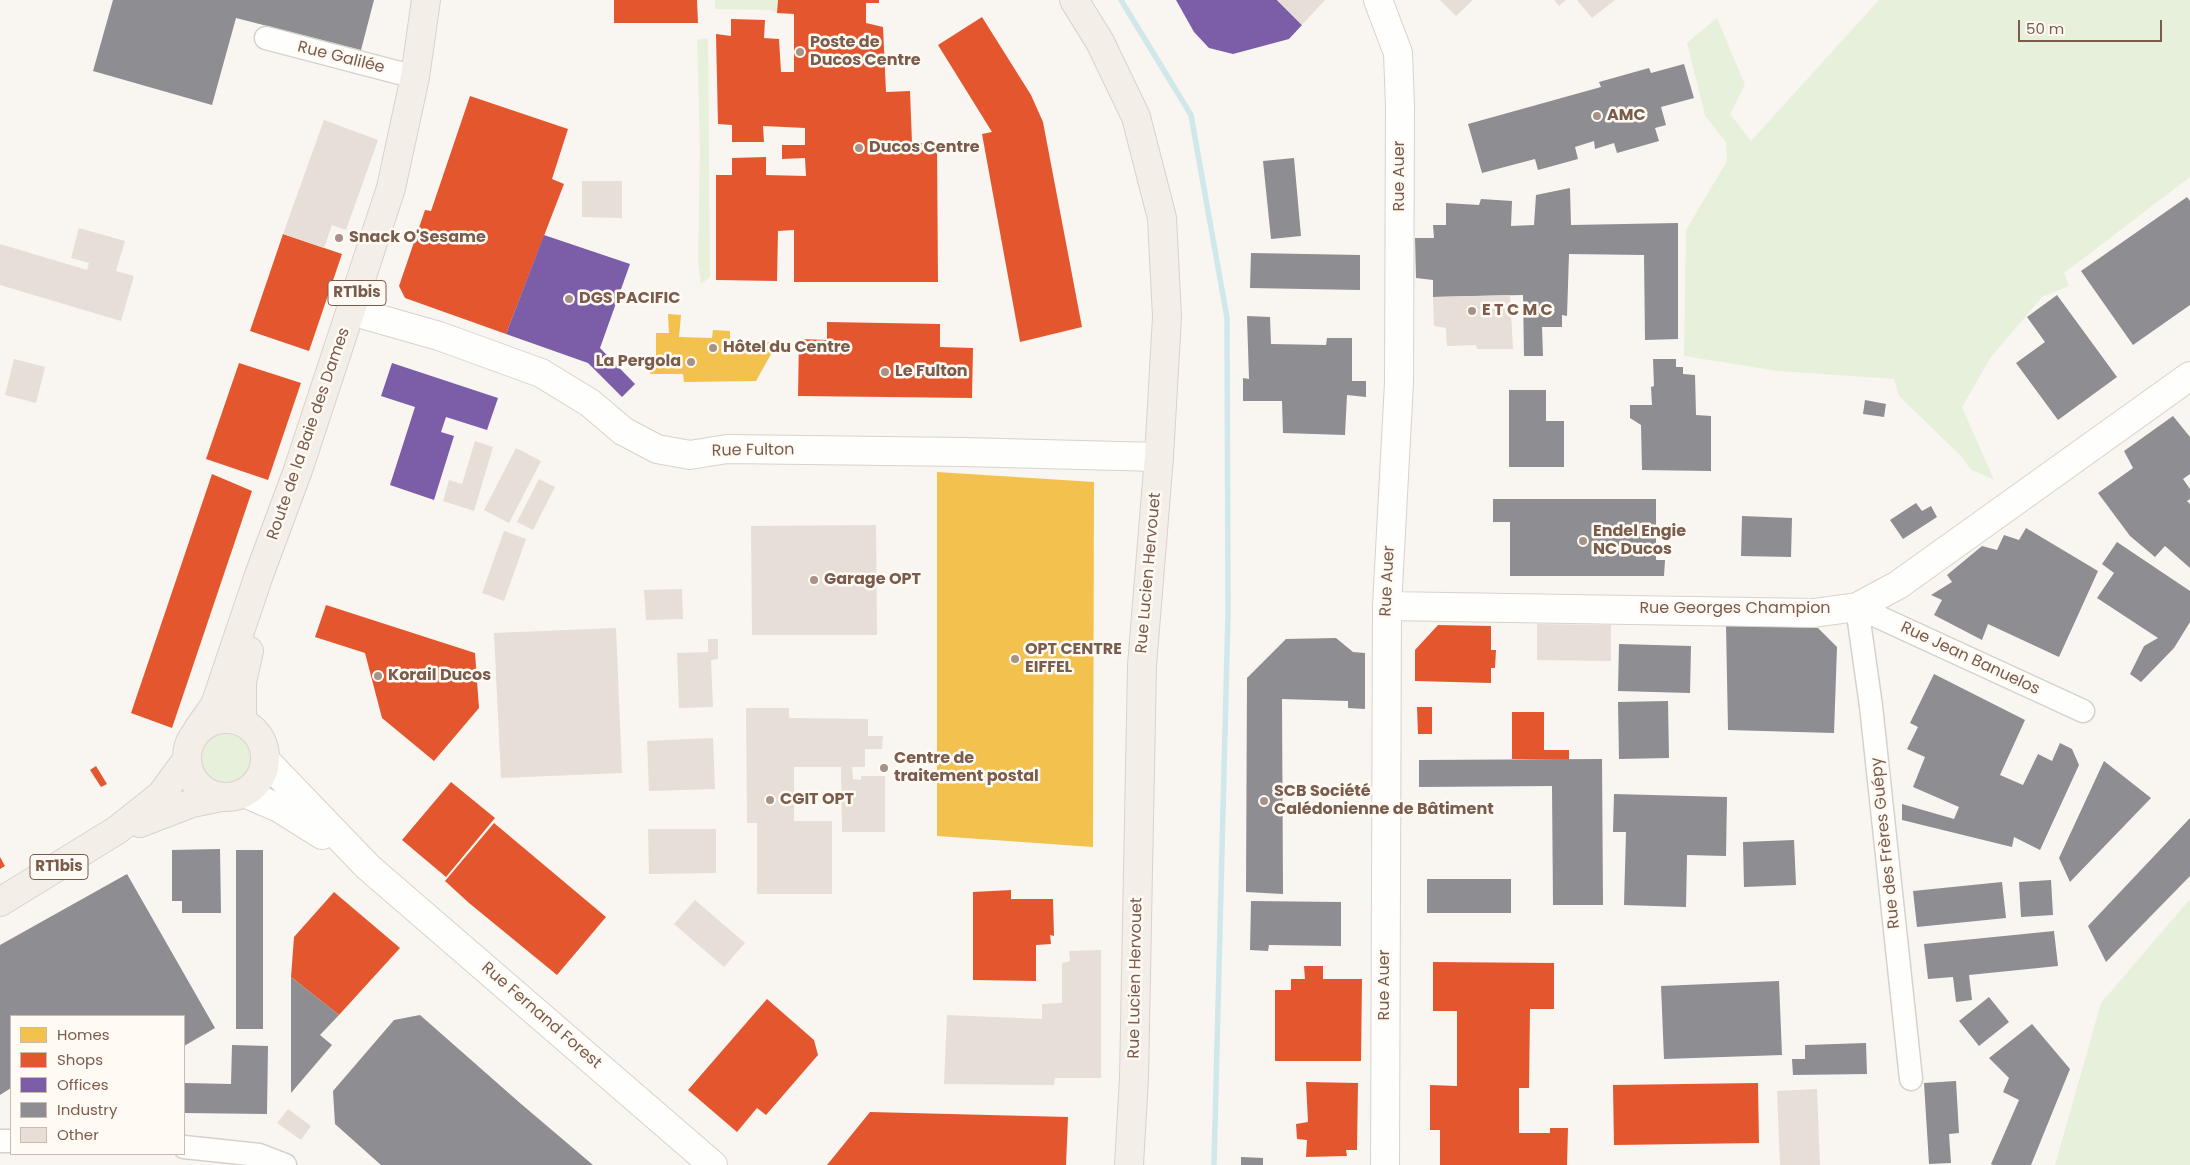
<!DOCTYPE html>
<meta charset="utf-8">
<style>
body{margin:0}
#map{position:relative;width:2190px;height:1165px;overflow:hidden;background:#f9f5f0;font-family:Poppins,sans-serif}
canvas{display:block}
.legend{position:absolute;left:10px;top:1015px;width:175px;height:140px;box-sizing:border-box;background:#fffaf3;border:1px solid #cabbb1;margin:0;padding:6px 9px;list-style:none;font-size:15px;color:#7a5c4d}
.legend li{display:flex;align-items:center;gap:10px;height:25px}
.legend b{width:25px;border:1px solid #cabbb1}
.scale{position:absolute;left:2018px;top:20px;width:144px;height:22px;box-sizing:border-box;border:2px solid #7a5c4d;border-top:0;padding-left:6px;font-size:15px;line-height:18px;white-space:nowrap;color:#7a5c4d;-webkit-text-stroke:4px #fffaf3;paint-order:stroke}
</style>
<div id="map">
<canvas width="2190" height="1165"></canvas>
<ul class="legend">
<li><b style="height:14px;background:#f2c14e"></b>Homes</li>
<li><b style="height:14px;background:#e4572e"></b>Shops</li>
<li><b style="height:14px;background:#7b5ea7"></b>Offices</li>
<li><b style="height:14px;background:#8d8d92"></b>Industry</li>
<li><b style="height:14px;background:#e6ded7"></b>Other</li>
</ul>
<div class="scale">50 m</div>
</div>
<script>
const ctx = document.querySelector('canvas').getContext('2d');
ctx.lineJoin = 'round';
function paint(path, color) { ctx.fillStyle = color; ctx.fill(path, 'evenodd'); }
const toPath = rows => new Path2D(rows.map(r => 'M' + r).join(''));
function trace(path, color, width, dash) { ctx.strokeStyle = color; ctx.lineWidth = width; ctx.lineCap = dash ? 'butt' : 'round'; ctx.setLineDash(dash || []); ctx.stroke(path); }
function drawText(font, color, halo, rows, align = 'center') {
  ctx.font = font + ' Poppins,sans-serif'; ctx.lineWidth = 5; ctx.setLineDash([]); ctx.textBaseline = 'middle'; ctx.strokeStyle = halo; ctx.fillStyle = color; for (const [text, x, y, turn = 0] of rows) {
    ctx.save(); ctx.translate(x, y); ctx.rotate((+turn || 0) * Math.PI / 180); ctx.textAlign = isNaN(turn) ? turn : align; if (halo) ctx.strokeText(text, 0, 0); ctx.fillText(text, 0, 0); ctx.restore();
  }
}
paint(toPath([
 [715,0,778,0,777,13,770,10,715,9],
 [1879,0,2190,0,2190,177,2064,273,2069,286,2042,297,1991,357,1962,407,1994,480,1970,469,1963,458,1899,396,1894,379,1778,371,1684,356,1686,230,1727,161,1726,142,1705,116,1687,43,1717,18,1745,85,1730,114,1751,141],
 [708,38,710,277,701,284,698,261,700,150,697,40],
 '199 760a26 26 0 1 1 52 0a26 26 0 1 1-52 0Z',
 [2190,899,2190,1165,2055,1165,2101,1003]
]), '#e7f0db');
paint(toPath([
 [668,314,681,315,679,337,712,338,713,330,730,331,730,341,771,342,771,354,756,381,684,382,683,374,650,374,651,356,656,356,656,333,669,333],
 [937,472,1094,482,1093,847,937,836]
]), '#f2c14e');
paint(toPath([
 [614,0,697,0,698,23,614,23],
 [778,0,879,0,879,3,866,3,866,23,883,27,886,92,910,91,912,143,937,143,938,282,794,282,794,230,778,231,777,281,716,280,716,175,732,175,732,158,766,157,766,175,806,176,805,158,782,159,782,145,805,145,805,128,763,126,764,142,732,142,732,125,718,124,716,34,731,36,731,19,765,20,764,38,779,39,781,72,794,72,794,14,777,13],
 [982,17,1031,95,1043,122,1082,327,1020,342,982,134,992,132,938,45],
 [470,96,568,129,552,179,564,184,506,334,405,298,399,286,425,210,431,211],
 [283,234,342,254,309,351,250,331],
 [827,322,940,324,940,347,973,348,972,398,798,396,799,339,827,340],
 [239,363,301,383,268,480,206,459],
 [212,474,252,491,172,728,131,713],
 [326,605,475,653,479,708,434,761,382,718,365,653,315,637],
 [1438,625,1491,626,1491,650,1496,650,1495,668,1491,668,1491,683,1415,681,1415,650],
 [1417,707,1432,707,1432,734,1418,734],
 [1512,712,1544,712,1544,750,1569,750,1569,760,1512,759],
 [96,766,107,784,101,787,90,770],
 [451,782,495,818,446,877,402,840],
 [494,823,606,917,557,975,469,903,445,881],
 [0,857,5,866,0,869],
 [1011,890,1011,899,1053,899,1054,936,1050,935,1051,944,1036,945,1036,981,973,980,973,892],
 [334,892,400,948,339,1015,291,977,294,937],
 [1433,962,1554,963,1554,1009,1530,1009,1529,1088,1519,1088,1519,1133,1550,1133,1550,1128,1568,1128,1567,1165,1440,1165,1440,1130,1430,1130,1430,1085,1457,1086,1457,1011,1433,1011],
 [1304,966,1323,966,1323,979,1362,979,1361,1061,1275,1061,1275,990,1291,990,1291,979,1305,979],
 [767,999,814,1040,818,1055,766,1115,757,1108,737,1132,688,1090],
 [1306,1082,1358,1083,1357,1150,1346,1150,1347,1156,1306,1157,1307,1140,1297,1139,1296,1124,1308,1122],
 [1758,1083,1759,1143,1614,1145,1613,1085],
 [870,1112,1068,1117,1066,1165,827,1165]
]), '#e4572e');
paint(toPath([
 [1176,0,1277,0,1302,25,1289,39,1233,54,1209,48,1194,32],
 [544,235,630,264,600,348,635,384,622,397,588,363,506,334],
 [392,363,498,398,487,430,446,417,441,432,454,436,434,500,390,485,415,407,381,396]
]), '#7b5ea7');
paint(toPath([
 [113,0,374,0,361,50,236,18,212,105,93,71],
 [1684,64,1694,98,1661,107,1666,125,1655,128,1659,141,1617,153,1614,143,1595,149,1594,141,1575,147,1578,159,1538,170,1535,159,1482,173,1468,124,1601,87,1599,82,1649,68,1651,73],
 [1294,158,1301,236,1271,239,1263,161],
 [1570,188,1571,225,1678,223,1678,339,1645,340,1644,255,1569,254,1567,316,1562,315,1562,327,1542,327,1543,356,1524,356,1523,295,1433,297,1433,280,1416,278,1415,238,1434,238,1433,225,1446,225,1446,203,1479,205,1481,199,1512,201,1511,226,1534,225,1536,195],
 [2187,197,2190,201,2190,305,2133,345,2081,271],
 [1251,253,1360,255,1360,290,1250,288],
 [2057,295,2117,377,2058,420,2016,363,2045,342,2027,317],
 [1247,316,1270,317,1271,344,1326,345,1327,338,1352,338,1352,381,1366,381,1366,397,1347,395,1345,435,1283,433,1282,401,1243,401,1243,378,1249,379],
 [1653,359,1676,359,1676,367,1683,367,1683,374,1695,375,1696,415,1711,416,1711,471,1642,470,1641,425,1630,418,1630,405,1652,405,1651,387,1654,386],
 [1509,390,1546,390,1546,421,1564,421,1564,467,1509,467],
 [1865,400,1886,404,1884,417,1863,414],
 [2173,416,2190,437,2190,474,2183,479,2190,489,2190,499,2187,501,2190,504,2190,568,2165,546,2155,557,2130,536,2098,493,2133,468,2124,451],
 [1493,499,1656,499,1656,560,1665,560,1664,576,1510,576,1510,522,1493,522],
 [1916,503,1922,511,1931,506,1937,517,1903,539,1890,520],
 [1742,516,1792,518,1791,557,1741,556],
 [2026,528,2098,571,2059,657,1988,624,1982,640,1934,615,1942,600,1931,595,1952,582,1947,575,1982,546,1997,550,2004,535,2019,540],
 [2117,542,2190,591,2190,622,2174,648,2141,682,2130,674,2144,646,2158,638,2097,598,2114,573,2102,564],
 [1726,625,1818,628,1837,647,1834,733,1728,730],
 [1336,638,1353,652,1365,653,1365,709,1348,708,1348,701,1282,699,1283,894,1246,892,1247,678,1286,639],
 [1619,644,1691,646,1690,693,1618,691],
 [1934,674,2025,720,2000,775,2023,785,2038,754,2052,761,2060,743,2072,749,2079,765,2040,850,2014,837,2012,847,1902,820,1902,804,1954,819,1959,807,1913,787,1925,757,1907,749,1918,727,1910,723],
 [1668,701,1669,758,1619,759,1618,702],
 [1602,759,1603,905,1553,905,1552,786,1419,787,1419,760],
 [2104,761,2151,798,2070,882,2059,858],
 [1614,794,1727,797,1726,856,1687,855,1686,907,1624,905,1626,832,1613,832],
 [2190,818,2190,876,2106,962,2088,926],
 [1794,840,1796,885,1744,887,1743,842],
 [220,849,221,913,182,913,182,901,172,901,172,850],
 [236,850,263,850,263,1029,236,1029],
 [127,874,215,1028,184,1046,184,1016,11,1016,11,1088,0,1095,0,945],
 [1427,879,1511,879,1511,913,1427,913],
 [2051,880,2053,915,2021,917,2019,882],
 [2002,882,2006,918,1917,927,1913,891],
 [1251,901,1341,902,1341,946,1269,945,1268,951,1250,950],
 [2054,931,2058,966,1969,975,1972,1000,1956,1002,1953,977,1928,979,1924,944],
 [291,977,339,1015,320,1035,332,1045,291,1093],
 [1779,981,1782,1055,1664,1059,1661,986],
 [1989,997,2009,1022,1979,1046,1959,1021],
 [420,1015,520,1103,593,1165,381,1165,335,1124,333,1091,394,1020],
 [2032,1024,2070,1069,2031,1165,1993,1165,1991,1164,2019,1100,2003,1092,2009,1078,1989,1058],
 [1866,1043,1867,1074,1793,1075,1792,1059,1805,1059,1805,1045],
 [232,1045,268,1046,267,1114,184,1113,184,1083,231,1084],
 [1956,1081,1959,1133,1949,1134,1951,1163,1929,1164,1924,1083],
 [1241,1157,1263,1158,1263,1165,1241,1165]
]), '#8d8d92');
trace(toPath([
 [1121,0,1191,115,1227,318,1228,613,1214,1165]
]), '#d0e8ea', 5.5);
paint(toPath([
 [1277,0,1325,0,1302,25],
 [1440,0,1473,0,1456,16],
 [1554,0,1566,0,1559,6],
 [1577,0,1615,0,1592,18],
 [324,120,378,140,346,230,332,225,324,248,283,234],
 [582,181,622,181,622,218,582,217],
 [79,228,125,241,116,271,134,276,121,321,0,285,0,244,87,270,89,263,71,258],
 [1510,295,1513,349,1477,349,1476,345,1447,346,1446,328,1434,326,1433,297],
 [14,359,45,367,36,403,5,395],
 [475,441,493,447,474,511,443,501,449,480,462,484],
 [516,448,541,461,509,523,484,510],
 [539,479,555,487,533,530,517,522],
 [876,525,877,635,752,635,751,526],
 [504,531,526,539,504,601,482,593],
 [682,589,683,619,646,620,644,590],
 [1537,624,1611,625,1611,661,1537,660],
 [616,628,622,773,501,778,494,633],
 [708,639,718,639,718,659,711,660,713,707,679,708,677,653,708,652],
 [746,708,789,708,789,718,868,719,868,736,883,736,882,749,865,749,865,767,852,767,853,779,861,780,861,776,885,776,885,832,842,832,841,767,794,767,794,821,832,821,832,894,757,894,757,823,747,823],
 [713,738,715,789,649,791,647,741],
 [648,829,716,829,716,873,649,874],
 [695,900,745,943,724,967,674,924],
 [1101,950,1101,1078,1055,1078,1054,1085,944,1084,947,1015,1042,1019,1042,1004,1062,1003,1062,963,1070,961,1069,951],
 [1817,1089,1820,1165,1780,1165,1777,1091],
 [288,1109,311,1126,301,1140,277,1123]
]), '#e6ded7');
const street = toPath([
 [266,38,415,77],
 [1857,607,1871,706,1911,1079],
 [1857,607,2083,711],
 [0,1141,11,1141],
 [184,1147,259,1155,285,1165]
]);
const secondary = toPath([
 [1378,0,1398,53,1400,106,1399,383,1387,606,1385,1165],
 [351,311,439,336,541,373,590,403,623,431,657,449,690,455,727,449,963,452,1159,457],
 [1387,606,1814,613,1857,607,1898,585,2190,376],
 [266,761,368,867,713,1165],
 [244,793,279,808,322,835]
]);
const primary = toPath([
 [1074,0,1100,42,1136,117,1162,218,1167,317,1159,457,1142,665,1134,1078,1129,1165],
 '187 758a39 39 0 1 1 78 0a39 39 0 1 1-78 0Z',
 [242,721,242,682,249,651],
 [198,729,215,705,259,575,298,470,391,188,415,77,426,0],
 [140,823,192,803,221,797],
 [0,902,117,830,161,795,186,761]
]);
trace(street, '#d7d1cb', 25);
trace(secondary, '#d9d2cb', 30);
trace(primary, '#dad1cc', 30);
trace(street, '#fefefd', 22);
trace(secondary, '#fefefd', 28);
trace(primary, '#f3eee8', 28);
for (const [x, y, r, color] of [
 [800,52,5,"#a69286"],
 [1597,116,5,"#a69286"],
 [859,148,5,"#a69286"],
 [339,238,5,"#a69286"],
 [569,299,5,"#a69286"],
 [1472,311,5,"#a69286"],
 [713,348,5,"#a69286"],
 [691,362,5,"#a69286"],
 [885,372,5,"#a69286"],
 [1583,541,5,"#a69286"],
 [814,580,5,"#a69286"],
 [1015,659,5,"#a69286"],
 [378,676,5,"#a69286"],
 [884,768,5,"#a69286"],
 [770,800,5,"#a69286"],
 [1264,801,5,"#a69286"]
]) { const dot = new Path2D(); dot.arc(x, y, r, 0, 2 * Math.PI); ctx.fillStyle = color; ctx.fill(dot); trace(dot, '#fffaf3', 2); }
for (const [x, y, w] of [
 [357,293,58],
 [59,867,58]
]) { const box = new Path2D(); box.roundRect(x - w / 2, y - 12.5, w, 25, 4); ctx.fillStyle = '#fffaf3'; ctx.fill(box); trace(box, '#7a5c4d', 1); }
drawText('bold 15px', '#7a5c4d', null, [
 ["RT1bis",357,293],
 ["RT1bis",59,867]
]);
drawText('bold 16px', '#7a5c4d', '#fffaf3', [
 ["Poste de",810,43],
 ["Ducos Centre",810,61],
 ["AMC",1607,116],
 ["Ducos Centre",869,148],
 ["Snack O'Sesame",349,238],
 ["DGS PACIFIC",579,299],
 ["E T C M C",1482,311],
 ["Hôtel du Centre",723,348],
 ["La Pergola",681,362,"right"],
 ["Le Fulton",895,372],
 ["Endel Engie",1593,532],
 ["NC Ducos",1593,550],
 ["Garage OPT",824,580],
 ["OPT CENTRE",1025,650],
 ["EIFFEL",1025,668],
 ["Korail Ducos",388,676],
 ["Centre de",894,759],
 ["traitement postal",894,777],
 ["SCB Société",1274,792],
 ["Calédonienne de Bâtiment",1274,810],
 ["CGIT OPT",780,800]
], 'left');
drawText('16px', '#7a5c4d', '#fffaf3', [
 ["Rue Galilée",341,58,14],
 ["Rue Auer",1400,176,-90],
 ["Route de la Baie des Dames",309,434,-71],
 ["Rue Fulton",753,451,-1],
 ["Rue Lucien Hervouet",1149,573,-85],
 ["Rue Auer",1388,581,-87],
 ["Rue Georges Champion",1735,609],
 ["Rue Jean Banuelos",1970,659,25],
 ["Rue des Frères Guépy",1886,843,-96],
 ["Rue Lucien Hervouet",1136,978,-89],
 ["Rue Auer",1385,985,-90],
 ["Rue Fernand Forest",541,1016,41]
]);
</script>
